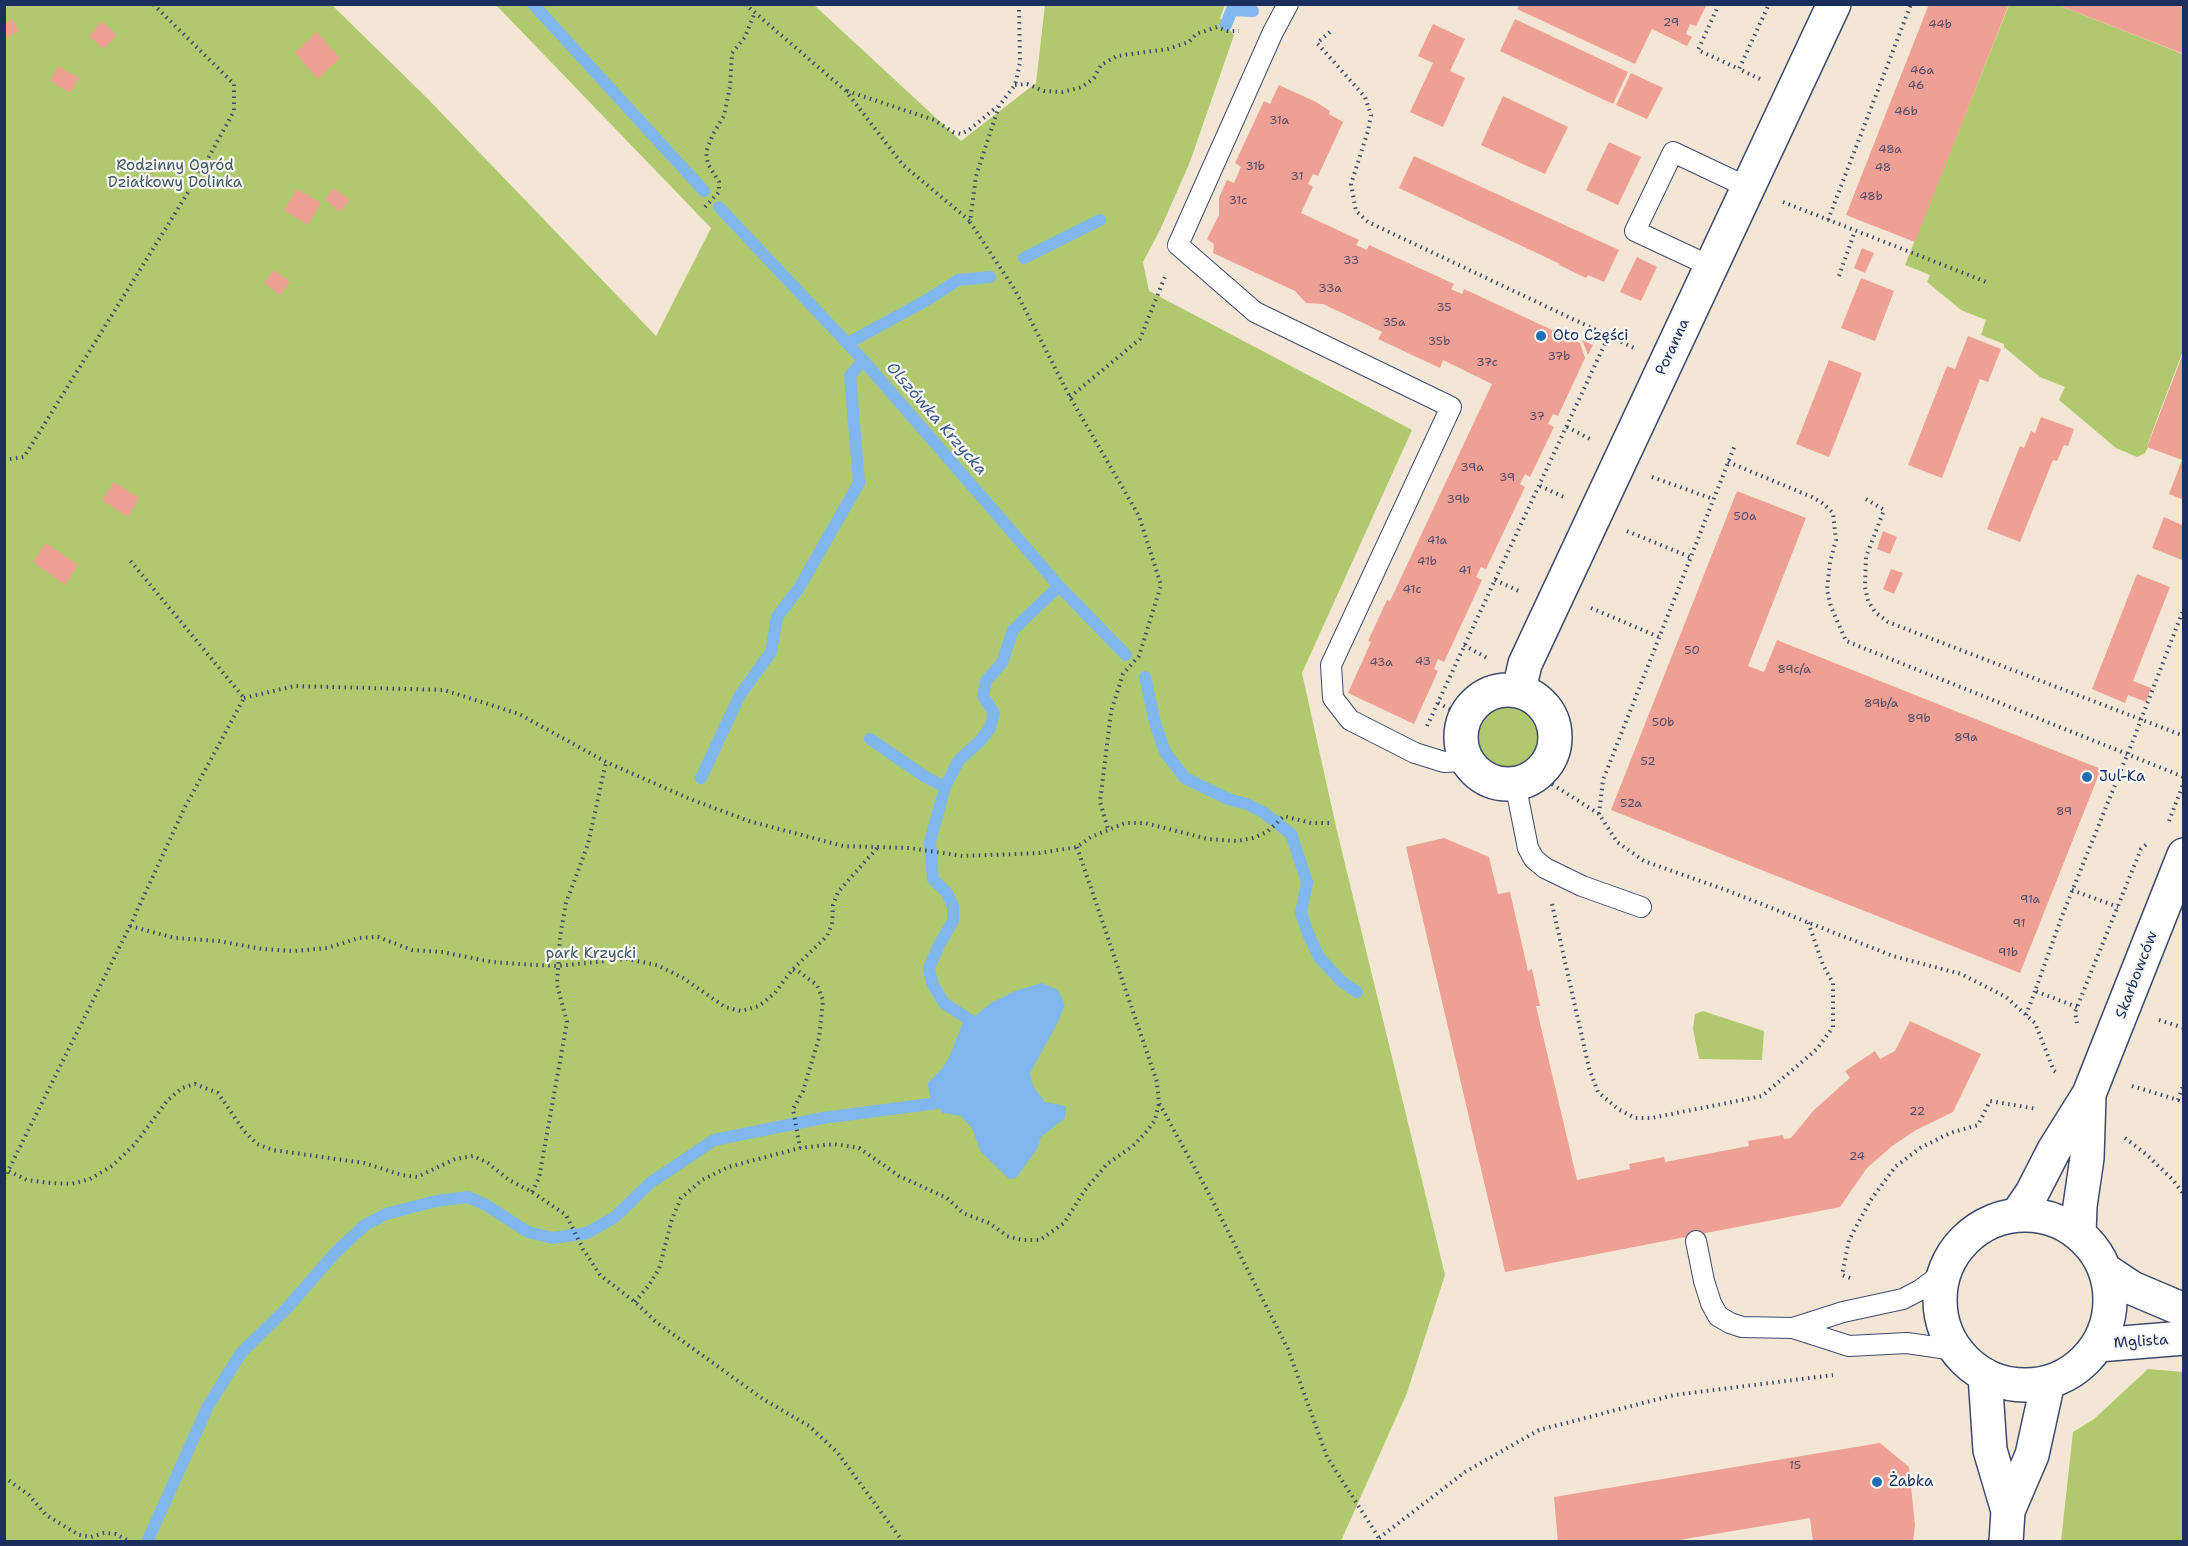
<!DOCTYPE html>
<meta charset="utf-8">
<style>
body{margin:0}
#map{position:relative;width:2188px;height:1546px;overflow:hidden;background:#f4e6d4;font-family:"Shantell Sans",sans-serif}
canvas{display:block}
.frame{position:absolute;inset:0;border:6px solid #1b2f5e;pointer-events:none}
</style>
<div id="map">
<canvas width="2188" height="1546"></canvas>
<div class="frame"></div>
</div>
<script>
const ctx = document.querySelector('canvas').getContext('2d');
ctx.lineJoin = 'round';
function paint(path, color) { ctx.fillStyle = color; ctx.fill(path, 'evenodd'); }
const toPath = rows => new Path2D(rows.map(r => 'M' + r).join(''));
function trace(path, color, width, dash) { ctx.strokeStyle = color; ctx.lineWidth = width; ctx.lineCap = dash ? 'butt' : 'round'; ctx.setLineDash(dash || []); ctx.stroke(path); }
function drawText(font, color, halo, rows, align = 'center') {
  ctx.font = font + ' "Shantell Sans",sans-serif'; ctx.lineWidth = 4.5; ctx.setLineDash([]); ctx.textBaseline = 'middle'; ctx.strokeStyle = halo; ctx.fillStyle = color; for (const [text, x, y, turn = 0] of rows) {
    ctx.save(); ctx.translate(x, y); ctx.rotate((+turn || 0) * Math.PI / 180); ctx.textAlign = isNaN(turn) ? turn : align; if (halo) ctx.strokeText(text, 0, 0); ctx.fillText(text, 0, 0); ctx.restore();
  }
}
paint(toPath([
 [5,5,332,5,427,98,656,336,711,228,496,5,814,5,961,141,1036,83,1045,5,1225,5,1220,18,1234,35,1190,162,1160,230,1143,262,1149,291,1412,430,1302,673,1337,831,1445,1275,1407,1393,1341,1541,5,1542],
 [2009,5,2058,5,2183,54,2183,351,2155,424,2147,446,2148,447,2145,453,2137,457,2116,448,2059,400,2065,387,2040,377,2004,347,2004,344,1981,335,1986,320,1961,310,1927,282,1930,275,1905,265],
 '1476 737a31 31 0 1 1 62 0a31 31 0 1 1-62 0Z',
 [1703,1011,1764,1031,1762,1060,1699,1059,1693,1029,1695,1014],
 [2148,1369,2183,1372,2183,1541,2061,1541,2073,1432,2094,1419]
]), '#b1c96e');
paint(toPath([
 [1042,983,1058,990,1065,1005,1057,1024,1030,1073,1033,1086,1045,1102,1066,1106,1065,1118,1041,1137,1037,1149,1016,1178,1009,1179,980,1151,972,1128,961,1116,942,1113,937,1103,934,1085,948,1071,956,1057,970,1020,991,1003,1015,991]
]), '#80b7ef');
trace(toPath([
 [533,4,704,191],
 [1233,10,1253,11],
 [1226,25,1234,4],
 [719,207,863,360,1059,586,1126,655],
 [1024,258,1100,220],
 [848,343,927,300,958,280,990,277],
 [1145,677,1156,726,1165,752,1185,778,1228,799,1247,804,1263,812,1291,834,1307,882,1301,913,1307,931,1319,957,1341,981,1357,992],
 [870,739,924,776,945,787],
 [701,778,740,695,771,652,777,617,799,588,859,483,850,376,863,360],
 [147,1542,208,1406,241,1353,287,1308,336,1252,365,1225,386,1214,436,1201,468,1197,486,1205,528,1232,553,1238,587,1233,615,1217,650,1183,714,1140,823,1118,937,1103,934,1085,948,1071,956,1057,970,1020,944,1003,932,983,929,968,939,945,953,921,953,906,947,893,933,879,930,842,945,787,959,760,980,741,990,728,994,713,983,696,986,681,1002,663,1013,630,1059,586]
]), '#80b7ef', 12);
paint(toPath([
 [1519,4,1707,4,1696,26,1690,24,1686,34,1692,37,1687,46,1652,29,1635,64,1517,9],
 [1929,4,2009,4,1915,242,1846,215],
 [2058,4,2184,4,2184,54,2058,5],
 [12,19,19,31,4,39,4,23],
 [1515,19,1628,72,1613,104,1500,51],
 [102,21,117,35,104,49,89,36],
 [1433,24,1465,39,1450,71,1465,78,1443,127,1410,112,1433,63,1418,56],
 [317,32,340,58,318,79,295,53],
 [58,66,79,78,70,93,50,81],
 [1631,73,1663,88,1647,119,1616,105],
 [1279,85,1316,102,1330,111,1329,114,1343,122,1318,176,1313,174,1308,184,1313,187,1301,213,1359,240,1356,245,1367,250,1369,245,1454,284,1451,289,1462,294,1464,289,1580,343,1585,358,1558,416,1553,414,1548,424,1554,427,1530,477,1525,474,1520,484,1525,487,1486,569,1481,567,1476,577,1482,580,1444,662,1438,659,1434,669,1438,671,1414,724,1348,693,1371,642,1368,641,1387,600,1390,601,1492,384,1443,360,1440,368,1378,339,1382,332,1323,304,1306,303,1295,291,1213,253,1214,244,1207,239,1219,215,1219,198,1227,180,1234,183,1241,167,1235,163,1264,101,1270,104],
 [1503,96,1568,127,1545,174,1481,145],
 [1609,142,1641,157,1618,205,1586,190],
 [1414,156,1619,250,1604,282,1588,275,1586,278,1559,265,1560,264,1399,188],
 [334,188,350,200,340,212,325,199],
 [297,189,321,203,308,225,284,210],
 [1862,248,1874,253,1865,273,1854,268],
 [1637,257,1657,267,1641,301,1620,292],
 [274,270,290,282,280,295,264,283],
 [1861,278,1894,291,1875,341,1841,328],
 [1968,336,2001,349,1988,382,1980,379,1942,478,1908,465,1947,366,1955,369],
 [1582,340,1593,345,1588,355],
 [2184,351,2184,500,2169,494,2182,460,2147,447],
 [1829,360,1862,373,1829,457,1796,444],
 [2041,417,2074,429,2068,446,2064,445,2057,461,2053,460,2020,542,1987,529,2020,446,2024,448,2031,431,2035,433],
 [114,482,139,498,128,517,102,500],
 [1737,491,1806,518,1748,666,1764,672,1777,640,2101,769,2020,973,1611,810],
 [2164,517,2184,526,2184,555,2182,560,2152,548],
 [1883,531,1897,537,1890,554,1877,549],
 [46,543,78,565,65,585,33,562],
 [1891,569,1903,573,1894,594,1883,589],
 [2137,574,2170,587,2133,681,2151,688,2146,702,2128,695,2125,703,2092,689],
 [1444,838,1489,857,1498,894,1510,892,1528,971,1532,969,1540,1006,1536,1006,1577,1180,1630,1169,1629,1164,1664,1157,1665,1162,1749,1146,1748,1141,1783,1135,1784,1139,1791,1138,1814,1110,1850,1078,1845,1071,1875,1051,1880,1059,1895,1051,1910,1021,1981,1054,1953,1112,1916,1130,1892,1146,1867,1168,1840,1207,1505,1272,1406,847],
 [1880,1443,1909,1467,1915,1525,1913,1542,1813,1542,1810,1518,1667,1542,1558,1542,1554,1497]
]), '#eda093');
const service = toPath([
 [1288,4,1273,32,1178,245,1255,312,1451,407,1331,665,1333,698,1350,720,1415,753,1444,762,1468,761],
 [1710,266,1635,231,1673,152,1747,187],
 [1515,783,1528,848,1534,859,1545,868,1582,886,1641,907],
 [1696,1241,1704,1281,1711,1303,1718,1316,1730,1323,1742,1327,1793,1328,1849,1346,1907,1343,1955,1350],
 [1793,1328,1843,1312,1903,1299,1920,1290,1943,1273]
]);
const minor = toPath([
 [1519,690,1525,664,1834,4],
 '1461 737a47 47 0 1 1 94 0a47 47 0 1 1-94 0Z',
 '1940 1300a85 85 0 1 1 170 0a85 85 0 1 1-170 0Z',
 [2017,1215,2032,1193,2054,1150,2089,1094,2184,855],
 [2079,1234,2080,1206,2087,1158,2089,1096],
 [2105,1270,2132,1288,2184,1310],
 [2098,1345,2184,1338],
 [1985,1375,1990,1450,2008,1511],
 [2006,1542,2008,1511,2032,1455,2048,1382]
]);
trace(service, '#3c4a70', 22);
trace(minor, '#3c4a70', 36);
trace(toPath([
 [745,4,846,91,903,165,970,221],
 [1019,4,1020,63,1015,85,999,106,976,176,970,222,1015,290,1070,397,1139,516,1161,585,1139,656,1123,674,1111,712,1100,802,1108,829],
 [1719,4,1698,50,1739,69],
 [1330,32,1317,43,1365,97,1371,115,1368,131,1351,184,1356,211,1368,222,1634,348],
 [1760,79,1739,69,1769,4],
 [1015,85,1027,84,1044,91,1062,92,1082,87,1094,78,1101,65,1117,56,1168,49,1189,42,1196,34,1217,27,1228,31,1239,31],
 [847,91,934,120,953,132,961,134,969,130,998,106],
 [1783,202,1989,283],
 [705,207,719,192,719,182,708,164,706,152,713,134,724,116,730,87,732,53,745,37,755,12],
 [1828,220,1911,4],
 [1839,276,1855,231],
 [1070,397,1140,339,1166,274],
 [1567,427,1590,439],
 [4,460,24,457,200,173,234,111,234,84,153,4],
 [1728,462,1812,497,1822,503,1833,513,1836,540,1830,562,1827,590,1831,607,1846,641,2184,777],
 [1652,477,1713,499],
 [1540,486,1564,497],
 [1866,499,1884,510,1866,557,1865,587,1868,601,1875,612,1888,622,2184,736],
 [1627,531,1690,557],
 [1495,580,1519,591],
 [1591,608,1659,637],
 [1464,645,1487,658],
 [244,698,294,686,444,690,519,714,606,762,690,799,749,821,843,846,909,848,963,856,1040,853,1077,847,1091,837,1125,823,1145,823,1208,839,1237,841,1253,838,1267,832,1284,816,1311,823,1330,823],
 [1438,703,1465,717],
 [1427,726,1609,335],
 [1547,781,1599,814,1617,842,1644,861,1726,890,1893,956,1961,974,2006,997,2035,1023,2054,1071,2058,1074],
 [1599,814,1603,780,1735,445],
 [2169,821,2184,782],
 [1077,847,1157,1082,1159,1103,1207,1190,1288,1349,1327,1457,1379,1538,1379,1542],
 [2072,890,2118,907],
 [1552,904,1589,1068,1598,1092,1618,1109,1635,1118,1651,1118,1762,1096,1817,1049,1833,1027,1833,983,1823,965,1808,922],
 [130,926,175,938,218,941,262,949,294,951,327,948,359,938,378,937,412,950,442,952,492,962,520,964,557,966,627,959,657,965,683,978,725,1007,741,1011,759,1006,775,993,792,970,827,936,832,924,833,905,838,892,878,847],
 [793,970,798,971,817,985,823,1000,819,1038,803,1091,793,1109,800,1148],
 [2077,1007,2035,991,2062,916,2134,738,2184,608],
 [2026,1015,2035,991],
 [2159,1020,2184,1028],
 [2077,1023,2075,1012,2141,849,2148,843],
 [2132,1086,2178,1100,2184,1083],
 [2125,1138,2147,1155,2173,1180,2184,1195],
 [9,1171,27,1180,50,1183,71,1184,90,1179,112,1166,135,1144,167,1101,182,1088,195,1084,218,1093,244,1131,257,1144,273,1150,364,1163,402,1175,417,1177,455,1159,473,1156,488,1163,509,1180,532,1192,566,1215,583,1249,600,1275,635,1302,656,1322,763,1399,809,1426,837,1452,903,1542],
 [4,1179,130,926,184,809,244,698,128,558],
 [532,1192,539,1178,567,1022,557,985,560,937,566,903,588,844,606,762],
 [1850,1278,1842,1275,1849,1240,1870,1201,1895,1167,1920,1148,1950,1133,1978,1125,1990,1101,2037,1109],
 [635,1302,649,1285,659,1269,672,1219,681,1198,702,1180,728,1167,800,1148,834,1144,859,1148,899,1176,947,1198,963,1213,989,1223,1007,1236,1022,1240,1040,1240,1064,1223,1085,1190,1107,1164,1133,1146,1148,1130,1155,1120,1159,1103],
 [4,1477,29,1495,46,1515,79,1535,91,1537,104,1533,116,1534,131,1542],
 [1379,1538,1465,1472,1539,1430,1674,1395,1833,1375]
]), '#3c4a70', 4, [1.5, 4.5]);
trace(service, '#fff', 20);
trace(minor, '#fff', 33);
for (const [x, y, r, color] of [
 [1541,336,6,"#1f6fb2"],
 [2087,777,6,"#1f6fb2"],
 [1877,1482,6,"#1f6fb2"]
]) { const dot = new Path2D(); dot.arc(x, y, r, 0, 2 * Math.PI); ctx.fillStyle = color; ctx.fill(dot); trace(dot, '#f6f6f2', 2); }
drawText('12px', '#504b6b', null, [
 ["29",1671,23],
 ["44b",1940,25],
 ["46a",1922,71],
 ["46",1916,86],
 ["46b",1906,112],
 ["31a",1279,121],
 ["48a",1890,150],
 ["31b",1255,167],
 ["48",1883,168],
 ["31",1297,177],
 ["48b",1871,197],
 ["31c",1238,201],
 ["33",1351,261],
 ["33a",1330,289],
 ["35",1444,308],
 ["35a",1394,323],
 ["35b",1439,342],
 ["37b",1559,357],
 ["37c",1487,363],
 ["37",1537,417],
 ["39a",1472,468],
 ["39",1507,478],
 ["39b",1458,500],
 ["50a",1745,517],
 ["41a",1437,541],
 ["41b",1427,562],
 ["41",1465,571],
 ["41c",1412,590],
 ["50",1692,651],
 ["43",1423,662],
 ["43a",1381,663],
 ["89c/a",1794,670],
 ["89b/a",1881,704],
 ["89b",1919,719],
 ["50b",1663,723],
 ["89a",1966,738],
 ["52",1648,762],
 ["52a",1631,804],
 ["89",2064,812],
 ["91a",2030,900],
 ["91",2019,924],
 ["91b",2008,953],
 ["22",1917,1112],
 ["24",1857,1157],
 ["15",1795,1466]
]);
drawText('15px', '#405662', '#f6f6f2', [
 ["Rodzinny Ogród",175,166],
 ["Działkowy Dolinka",175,183],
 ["park Krzycki",591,954]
]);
drawText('15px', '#1b2f5e', '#f6f6f2', [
 ["Oto Części",1553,336],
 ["Jul-Ka",2099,777],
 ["Żabka",1889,1482]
], 'left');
drawText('15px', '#1b2f5e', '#f6f6f2', [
 ["Poranna",1673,347,-65],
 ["Skarbowców",2137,975,-69],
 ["Mglista",2141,1342,-4]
]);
drawText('italic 16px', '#39588a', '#f6f6f2', [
 ["Olszówka Krzycka",936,419,49]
]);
</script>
